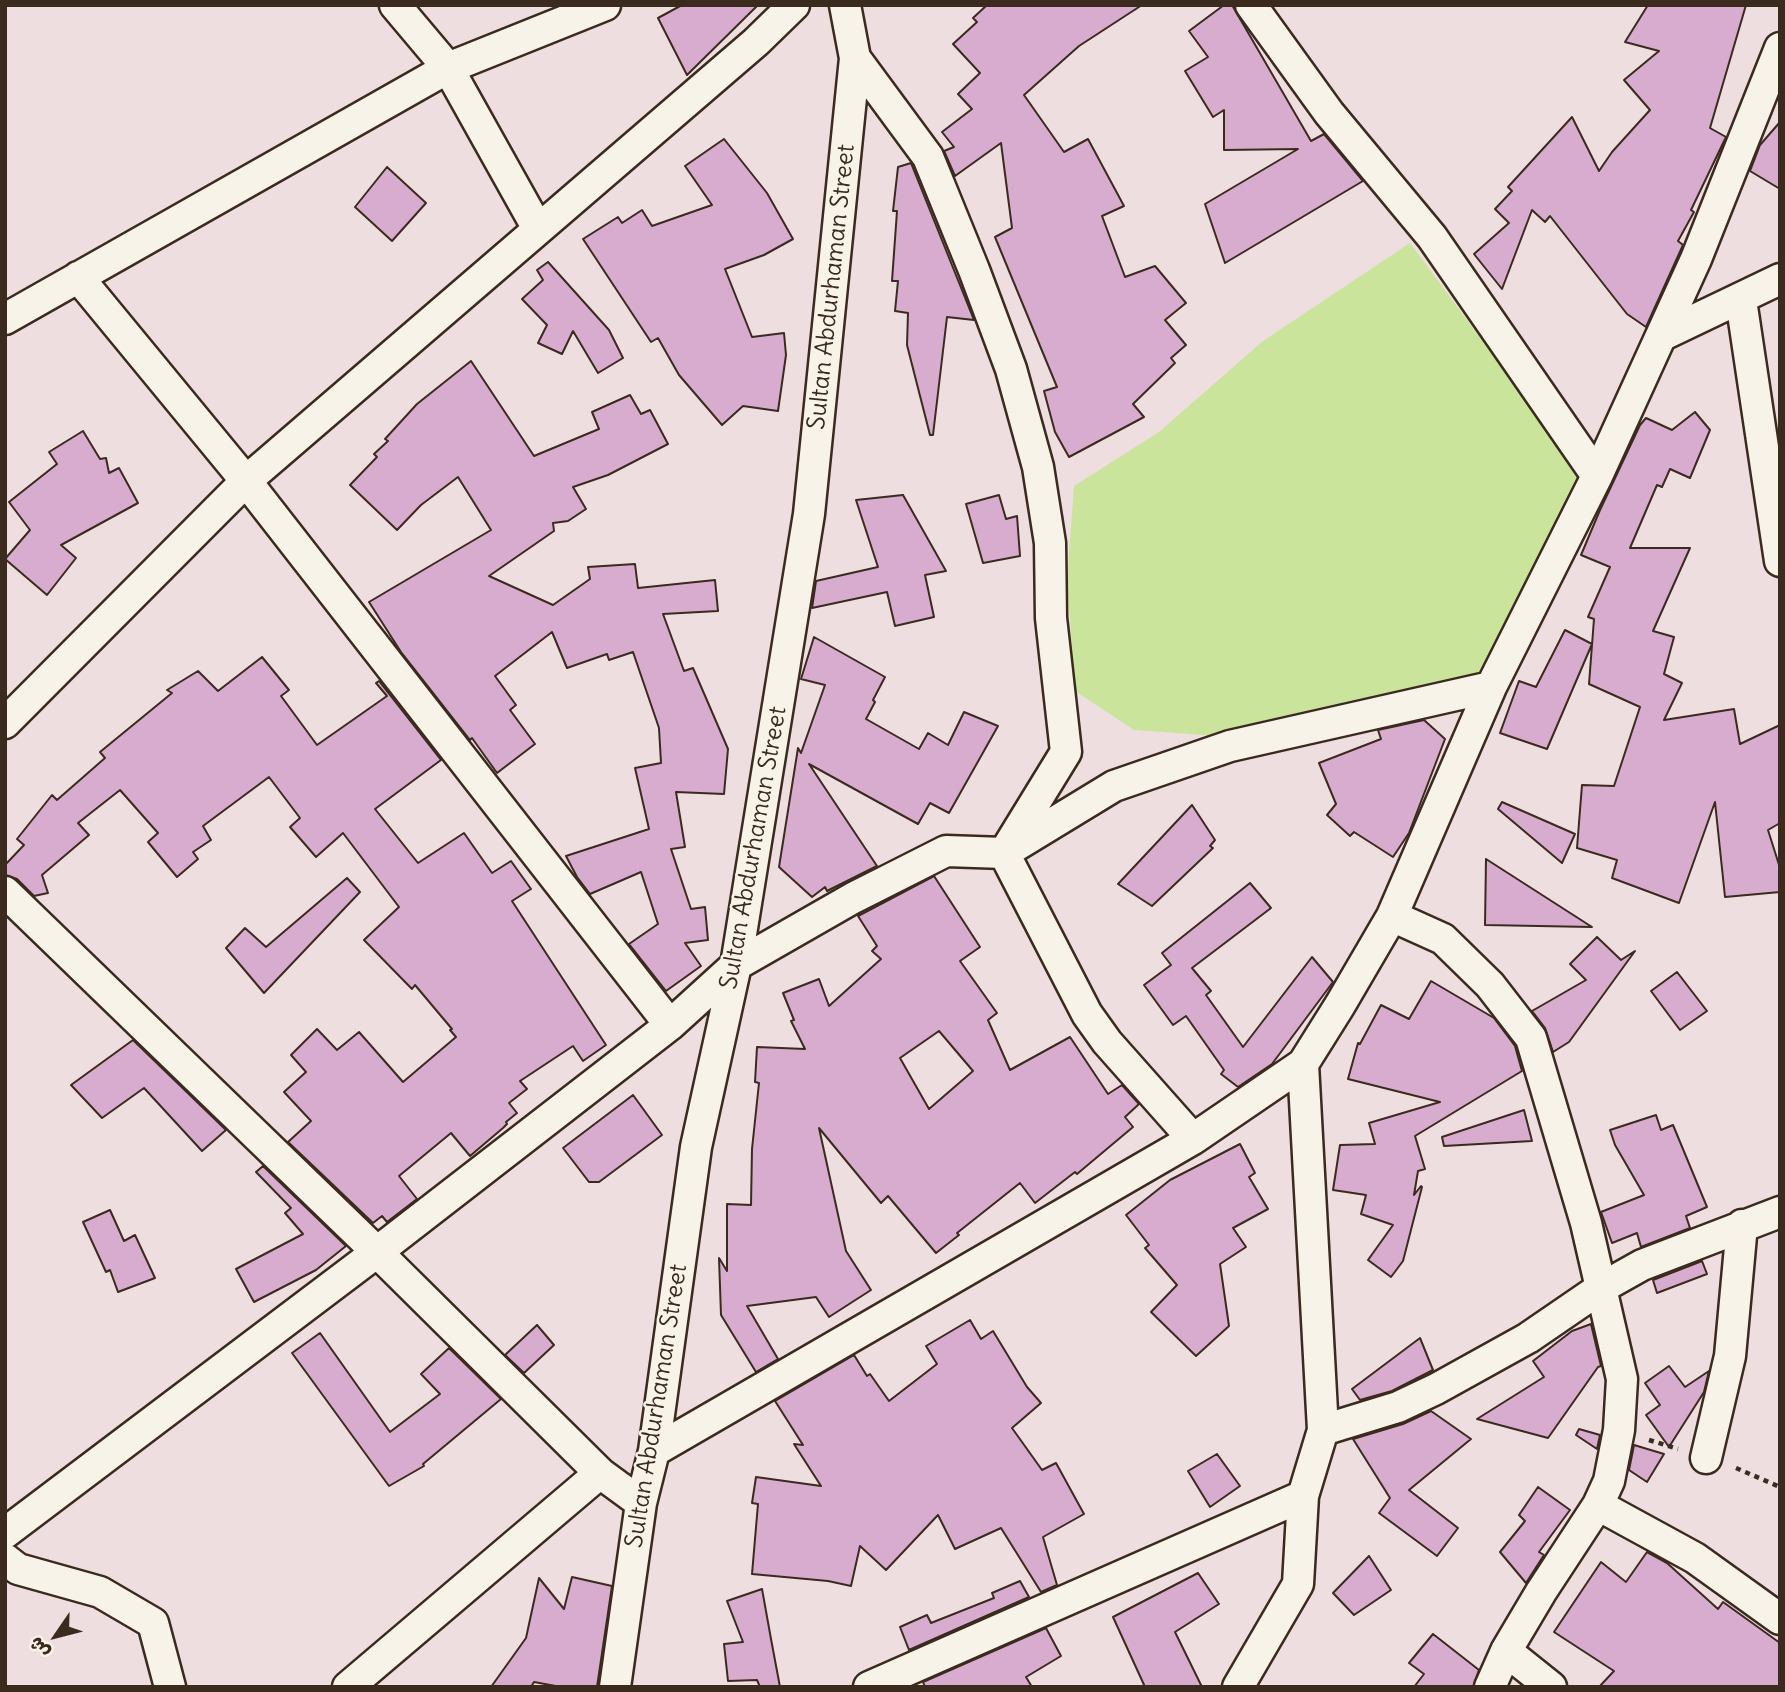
<!DOCTYPE html>
<meta charset="utf-8">
<style>
body{margin:0}
#map{position:relative;width:1785px;height:1692px;overflow:hidden;background:#eedee0;font-family:Delius,"Playpen Sans Arabic",sans-serif}
canvas{display:block}
.frame{position:absolute;inset:0;border:7px solid #3b2a1e;pointer-events:none}
.north{position:absolute;left:21px;top:1601px;width:70px;height:70px;-webkit-text-stroke:5px #f7f3e8;paint-order:stroke;rotate:235deg;font-size:19px;font-weight:700;line-height:28px;text-align:center;color:#3b2a1e}
.north::after{content:'';display:block;margin:auto;width:24px;height:32px;background:#3b2a1e;clip-path:polygon(50% 0,100% 100%,50% 72%,0 100%)}
</style>
<div id="map">
<canvas width="1785" height="1692"></canvas>
<div class="frame"></div>
<div class="north">ش</div>
</div>
<script>
const ctx = document.querySelector('canvas').getContext('2d');
ctx.lineJoin = 'round';
function paint(path, color) { ctx.fillStyle = color; ctx.fill(path, 'evenodd'); }
const toPath = rows => new Path2D(rows.map(r => 'M' + r).join(''));
function trace(path, color, width, dash) { ctx.strokeStyle = color; ctx.lineWidth = width; ctx.lineCap = dash ? 'butt' : 'round'; ctx.setLineDash(dash || []); ctx.stroke(path); }
function drawText(font, color, halo, rows, align = 'center') {
  ctx.font = font + ' Delius,sans-serif'; ctx.lineWidth = 5; ctx.setLineDash([]); ctx.textBaseline = 'middle'; ctx.strokeStyle = halo; ctx.fillStyle = color; for (const [text, x, y, turn = 0] of rows) {
    ctx.save(); ctx.translate(x, y); ctx.rotate((+turn || 0) * Math.PI / 180); ctx.textAlign = isNaN(turn) ? turn : align; if (halo) ctx.strokeText(text, 0, 0); ctx.fillText(text, 0, 0); ctx.restore();
  }
}
paint(toPath([
 [1410,243,1581,474,1476,683,1218,736,1134,730,1075,691,1067,580,1074,486,1159,432,1263,341]
]), '#cae59b');
const building = toPath([
 [682,5,758,5,687,75,658,18,682,5],
 [987,5,1142,5,1079,46,1024,95,1064,152,1088,139,1124,206,1102,216,1125,277,1155,266,1186,303,1165,320,1186,345,1171,358,1175,363,1133,404,1144,417,1069,457,1055,432,1044,391,1057,387,995,237,1012,228,1001,143,955,176,944,151,954,147,942,132,972,109,958,94,980,73,953,44,977,22,973,18,987,5],
 [1224,5,1232,5,1311,141,1324,134,1363,181,1225,263,1205,204,1298,149,1224,150,1224,110,1213,117,1185,71,1208,57,1189,31,1224,5],
 [1648,5,1746,5,1710,128,1726,137,1691,210,1694,212,1678,241,1683,245,1646,327,1627,314,1550,216,1545,222,1532,210,1502,289,1474,254,1509,223,1495,209,1512,191,1508,187,1572,117,1599,171,1612,152,1650,110,1624,80,1659,51,1625,42,1648,5],
 [1780,122,1780,189,1750,171,1760,145,1780,122],
 [724,139,767,193,793,239,764,255,725,269,752,337,784,333,786,355,778,411,743,406,722,425,679,375,658,338,651,342,583,239,618,217,622,223,642,210,652,226,712,205,685,166,724,139],
 [911,163,974,320,947,317,933,435,930,435,907,345,908,313,895,311,898,281,892,281,897,211,893,211,898,167,911,163],
 [387,167,426,203,392,241,355,207,387,167],
 [548,262,609,330,623,358,598,373,573,331,562,354,538,343,547,325,522,299,543,280,537,270,548,262],
 [471,361,534,456,599,429,592,412,630,395,641,414,650,410,668,444,608,475,573,487,586,509,568,521,553,523,554,531,489,576,553,605,590,579,588,567,635,564,638,588,715,580,718,611,663,614,684,671,693,668,728,749,724,794,676,792,685,847,671,849,691,909,705,907,708,940,685,943,701,966,666,991,629,944,658,924,641,872,590,894,577,877,566,856,649,829,635,768,661,763,659,728,633,652,609,660,607,654,567,668,552,632,495,676,516,705,510,710,535,744,497,773,472,738,470,740,401,652,369,602,491,530,458,477,421,505,397,530,350,485,377,457,374,454,388,441,385,439,417,404,471,361],
 [1695,412,1710,430,1690,478,1670,469,1662,487,1657,485,1630,548,1690,548,1653,631,1674,637,1664,674,1682,683,1664,720,1734,709,1740,744,1780,725,1780,823,1768,830,1780,868,1780,892,1725,897,1715,802,1679,903,1612,878,1617,860,1577,848,1582,785,1614,786,1640,707,1589,684,1594,619,1588,617,1610,567,1581,555,1600,510,1640,425,1646,418,1672,430,1695,412],
 [83,431,100,459,106,458,109,473,119,468,138,503,61,545,76,558,47,595,5,559,30,530,9,502,57,464,49,452,83,431],
 [903,495,946,571,925,575,934,617,895,626,887,592,812,608,816,581,878,567,856,500,903,495],
 [999,495,1006,519,1017,516,1020,556,983,563,966,504,999,495],
 [1565,630,1592,644,1547,749,1500,733,1519,681,1536,687,1565,630],
 [814,637,885,677,873,700,875,702,866,719,919,749,928,733,948,745,964,712,998,726,949,813,930,803,918,824,809,764,877,866,827,891,825,887,812,897,779,867,798,748,801,753,825,685,801,679,814,637],
 [262,657,289,690,281,696,317,745,387,696,376,683,379,681,441,760,375,809,418,863,464,833,492,873,511,861,531,889,512,901,606,1045,583,1061,573,1046,520,1081,527,1089,509,1103,517,1113,506,1122,507,1124,503,1128,470,1156,451,1133,399,1176,417,1199,387,1222,382,1216,373,1223,288,1142,311,1121,284,1092,306,1072,291,1055,317,1029,337,1050,359,1032,403,1082,456,1037,450,1030,452,1029,415,985,412,989,364,940,399,907,343,833,316,857,290,827,300,818,269,777,203,826,211,840,193,852,198,859,177,877,148,842,158,833,120,790,78,823,89,835,42,875,48,893,34,896,17,879,5,875,5,865,24,845,17,839,52,795,57,800,105,758,100,752,172,693,167,690,198,671,218,691,262,657],
 [1424,720,1445,739,1409,833,1393,857,1354,832,1350,836,1327,815,1336,804,1319,763,1381,739,1378,730,1424,720],
 [1502,802,1575,834,1562,863,1498,809,1502,802],
 [1192,805,1215,840,1210,846,1213,848,1152,906,1118,884,1192,805],
 [1486,859,1592,927,1485,925,1486,859],
 [934,876,980,947,960,961,997,1013,988,1020,1010,1070,1070,1037,1108,1094,1122,1085,1139,1104,1125,1117,1133,1127,1077,1174,1075,1172,1035,1203,1020,1183,957,1233,959,1235,936,1253,888,1196,881,1203,819,1128,846,1251,871,1290,829,1317,816,1297,747,1306,778,1359,756,1372,721,1315,719,1258,727,1271,727,1204,751,1205,752,1149,759,1083,755,1082,757,1047,805,1049,791,1021,794,1020,783,993,819,979,829,1006,881,959,872,951,877,946,858,916,934,876],
 [939,1031,973,1071,929,1109,900,1058,939,1031],
 [347,878,360,892,264,993,226,948,245,928,266,947,347,878],
 [1250,883,1271,908,1192,968,1211,991,1206,995,1243,1047,1312,957,1333,982,1272,1064,1238,1087,1221,1074,1224,1070,1186,1016,1173,1025,1144,985,1171,965,1162,953,1250,883],
 [1597,937,1621,960,1635,951,1569,1042,1553,1052,1545,1028,1532,1011,1586,980,1570,964,1597,937],
 [1677,972,1707,1011,1680,1030,1651,991,1677,972],
 [1431,981,1494,1018,1515,1046,1522,1071,1415,1136,1425,1169,1418,1171,1414,1195,1421,1186,1422,1187,1403,1261,1391,1277,1368,1260,1393,1225,1361,1214,1366,1195,1333,1190,1340,1145,1375,1144,1369,1123,1440,1102,1348,1079,1358,1043,1360,1044,1381,1005,1409,1019,1431,981],
 [133,1040,226,1130,202,1151,144,1088,102,1118,71,1085,133,1040],
 [633,1095,662,1135,599,1182,589,1182,563,1148,633,1095],
 [1524,1110,1532,1141,1444,1146,1442,1137,1524,1110],
 [1656,1115,1661,1130,1673,1125,1707,1207,1686,1216,1690,1228,1641,1247,1637,1233,1612,1243,1601,1212,1644,1195,1615,1145,1610,1130,1656,1115],
 [1240,1144,1255,1173,1249,1177,1268,1209,1233,1228,1246,1247,1220,1264,1229,1326,1196,1356,1151,1312,1177,1285,1145,1248,1149,1245,1126,1215,1170,1180,1240,1144],
 [263,1166,346,1246,316,1270,254,1302,236,1269,303,1234,285,1213,291,1208,256,1172,263,1166],
 [110,1210,124,1241,135,1235,155,1278,118,1292,110,1270,106,1272,83,1222,110,1210],
 [1702,1261,1707,1274,1657,1293,1653,1280,1702,1261],
 [970,1320,981,1339,993,1331,1027,1387,1041,1403,1012,1428,1042,1470,1056,1463,1084,1514,1043,1537,1057,1585,1041,1592,1001,1528,955,1549,938,1515,886,1570,860,1546,851,1586,828,1581,752,1574,758,1504,752,1503,756,1477,821,1486,794,1444,803,1445,775,1401,854,1355,867,1376,870,1374,889,1401,937,1364,926,1346,970,1320],
 [1591,1324,1601,1366,1598,1367,1548,1438,1477,1419,1544,1377,1533,1361,1572,1331,1591,1324],
 [537,1325,554,1345,524,1373,505,1355,537,1325],
 [320,1333,390,1432,440,1394,421,1374,449,1348,501,1399,423,1464,424,1466,389,1486,292,1353,320,1333],
 [1420,1338,1433,1370,1392,1391,1360,1400,1352,1389,1420,1338],
 [1669,1366,1685,1387,1709,1371,1704,1392,1669,1447,1646,1415,1660,1405,1645,1383,1669,1366],
 [1431,1411,1471,1439,1409,1490,1458,1528,1437,1556,1379,1513,1390,1498,1353,1439,1403,1424,1431,1411],
 [1579,1429,1600,1435,1597,1449,1576,1435,1579,1429],
 [1634,1445,1664,1454,1647,1482,1629,1470,1634,1445],
 [1217,1454,1240,1486,1210,1507,1188,1471,1217,1454],
 [1538,1487,1570,1510,1539,1552,1544,1555,1526,1583,1500,1552,1525,1521,1519,1515,1538,1487],
 [1647,1552,1667,1563,1718,1609,1723,1602,1780,1643,1780,1687,1599,1687,1614,1671,1554,1632,1601,1562,1626,1582,1647,1552],
 [1369,1556,1391,1590,1354,1615,1333,1593,1369,1556],
 [1198,1573,1219,1604,1175,1632,1202,1687,1145,1687,1113,1617,1198,1573],
 [572,1577,612,1586,597,1687,561,1687,534,1682,531,1687,491,1687,526,1638,539,1578,564,1609,572,1577],
 [1020,1581,1029,1597,909,1650,900,1627,927,1615,931,1623,994,1598,992,1593,1020,1581],
 [762,1589,771,1639,780,1687,760,1687,757,1680,728,1681,724,1644,743,1642,727,1601,762,1589],
 [1046,1628,1061,1656,1026,1677,1032,1687,925,1687,923,1682,1046,1628],
 [1433,1634,1479,1670,1473,1687,1414,1687,1424,1674,1409,1663,1433,1634]
]);
paint(building, '#d8accf');
trace(building, '#3b2a1e', 2);
const street = toPath([
 [395,5,448,68,538,229],
 [1251,5,1329,113,1432,237,1597,476],
 [855,58,928,157,974,270,1011,369,1038,467,1050,543,1051,618,1066,752,1004,853,1087,1014,1107,1042,1193,1139],
 [78,277,246,481,670,1025],
 [1741,300,1780,561],
 [5,319,448,68,605,5],
 [1661,336,1780,279],
 [5,723,246,481,756,42,794,5],
 [5,892,377,1252,600,1473,641,1503],
 [1392,916,1443,939,1490,985,1531,1038,1586,1223,1622,1379,1619,1430,1609,1481,1598,1505,1541,1592,1506,1651,1490,1687],
 [1323,1430,1398,1407,1436,1389,1528,1338,1601,1288,1642,1265,1780,1212],
 [654,1451,1193,1139,1303,1064,1340,1005,1392,916,1491,687,1597,476,1696,259,1780,48],
 [1706,1458,1730,1356,1742,1225],
 [1598,1505,1695,1558,1780,1619],
 [5,1533,377,1252,670,1025,736,965,853,898,946,851,1004,853,1114,786,1230,746,1491,687],
 [5,1559,18,1569,100,1592,153,1623,170,1687],
 [1506,1651,1551,1687],
 [348,1687,600,1473],
 [615,1687,641,1503,654,1451,696,1147,736,965,809,514,855,58,845,5],
 [869,1687,1303,1496],
 [1238,1687,1298,1584,1303,1496,1323,1430,1303,1064]
]);
trace(street, '#3b2a1e', 35);
trace(toPath([
 [1649,1440,1678,1449],
 [1736,1468,1780,1487]
]), '#3b2a1e', 4.5, [5, 5]);
trace(street, '#f7f3e8', 30);
drawText('24px', '#3b2a1e', '#f7f3e8', [
 ["Sultan Abdurhaman Street",832,287,-84],
 ["Sultan Abdurhaman Street",754,848,-80],
 ["Sultan Abdurhaman Street",657,1406,-81]
]);
</script>
